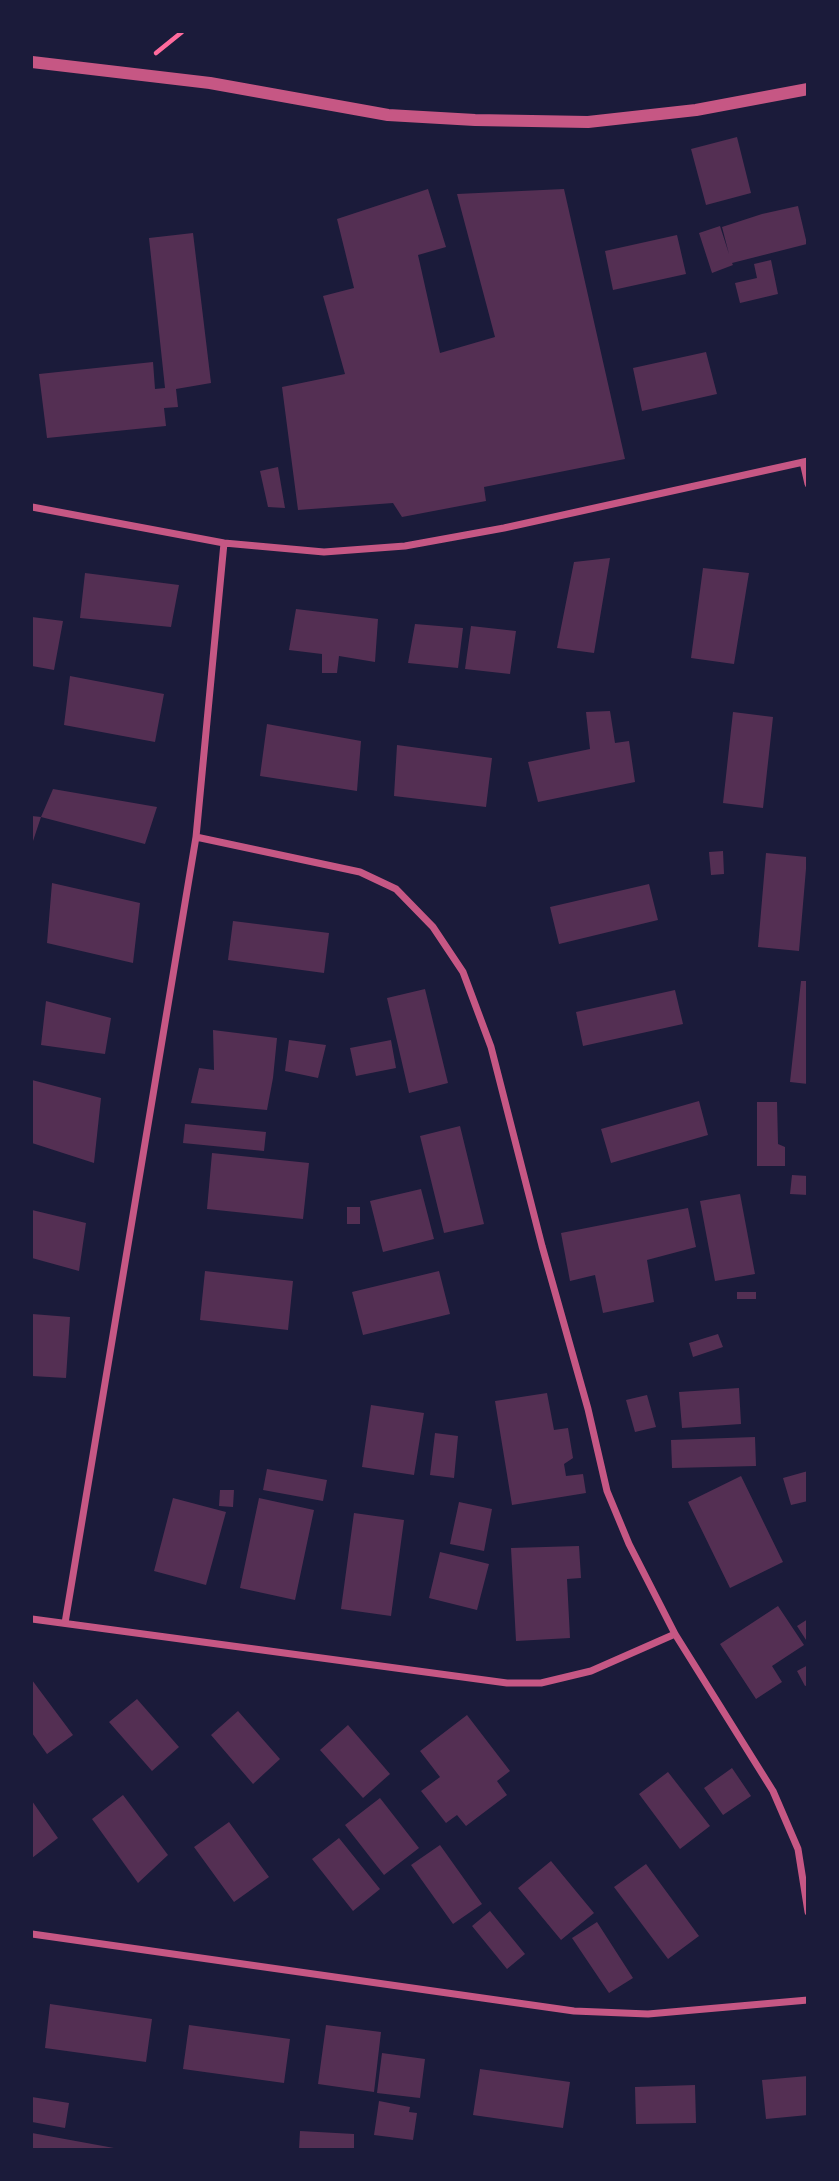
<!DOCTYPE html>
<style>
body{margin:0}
#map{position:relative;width:839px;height:2181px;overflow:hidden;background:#1b1b3a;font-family:"Golos Text",sans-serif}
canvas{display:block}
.frame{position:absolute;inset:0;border:33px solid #1b1b3a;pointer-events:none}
</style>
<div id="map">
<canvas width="839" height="2181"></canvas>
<div class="frame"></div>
</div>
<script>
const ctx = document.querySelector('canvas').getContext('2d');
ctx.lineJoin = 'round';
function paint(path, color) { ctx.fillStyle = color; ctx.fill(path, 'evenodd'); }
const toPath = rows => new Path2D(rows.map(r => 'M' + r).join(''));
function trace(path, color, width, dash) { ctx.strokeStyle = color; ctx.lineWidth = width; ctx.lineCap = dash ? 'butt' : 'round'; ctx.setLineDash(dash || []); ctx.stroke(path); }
paint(toPath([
 [737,137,751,193,706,205,691,149],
 [428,189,446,247,418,255,440,353,495,337,457,194,564,189,625,459,484,487,486,501,402,517,393,503,298,510,282,387,345,374,323,296,354,288,337,219],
 [798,206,807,244,732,263,733,265,712,273,699,233,720,226,729,254,722,227,762,214],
 [193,233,211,383,176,389,178,407,164,408,166,426,47,438,39,374,153,362,155,389,165,388,149,238],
 [677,235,686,274,613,290,605,251],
 [771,260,778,294,740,303,735,283,757,278,754,264],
 [706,352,717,394,642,411,633,368],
 [278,467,285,508,268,507,260,471],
 [610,558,594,653,557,648,574,562],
 [703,568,749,573,734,664,691,658],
 [85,573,179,585,171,627,80,618],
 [296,609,378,619,375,662,339,656,337,673,322,673,322,654,289,650],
 [32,617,63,621,54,670,32,666],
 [415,624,463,628,458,668,408,663],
 [471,626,516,631,510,674,465,669],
 [70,676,164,694,155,742,64,725],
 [610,711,615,743,629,741,635,782,538,802,528,762,590,749,586,712],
 [733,712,773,717,763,808,723,803],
 [267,724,361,741,357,791,260,776],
 [397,745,492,758,486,807,394,796],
 [53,789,157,807,145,844,41,817],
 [32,816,41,817,32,844],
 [723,851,724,874,711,875,709,852],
 [766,853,807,857,799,951,758,947],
 [52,883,140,903,133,963,47,943],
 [649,884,658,920,559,944,550,907],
 [233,921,329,933,324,973,228,960],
 [801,981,808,981,808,1084,790,1082],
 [425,989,448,1083,409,1093,387,998],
 [675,990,683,1024,583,1046,576,1012],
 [46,1001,111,1018,105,1054,41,1045],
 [213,1030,277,1038,273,1078,267,1110,191,1103,199,1068,214,1070],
 [289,1040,326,1045,318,1078,285,1071],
 [391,1040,396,1068,356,1076,350,1048],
 [32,1080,101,1098,94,1163,32,1143],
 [699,1101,708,1135,611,1163,601,1129],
 [757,1102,777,1102,778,1144,785,1147,785,1166,757,1166],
 [185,1124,266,1132,264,1151,183,1143],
 [460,1126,484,1224,444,1233,420,1136],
 [212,1153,309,1163,303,1219,207,1209],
 [792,1175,808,1176,808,1195,790,1194],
 [421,1189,434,1239,383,1252,370,1201],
 [740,1194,755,1274,715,1281,700,1201],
 [347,1207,360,1207,360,1224,347,1224],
 [688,1208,696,1247,647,1260,654,1302,603,1313,595,1275,570,1281,561,1233],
 [32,1210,86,1223,79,1271,32,1258],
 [205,1271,293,1281,288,1330,200,1320],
 [439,1271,450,1314,363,1335,352,1292],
 [737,1292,756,1292,756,1299,737,1299],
 [32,1314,70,1317,66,1378,32,1376],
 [718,1334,723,1347,693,1357,689,1343],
 [739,1388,741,1424,682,1428,679,1392],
 [547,1393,554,1430,568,1428,573,1458,564,1464,566,1476,583,1474,586,1493,512,1505,495,1401],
 [647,1395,656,1427,635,1432,626,1400],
 [371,1405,424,1413,414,1475,362,1467],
 [435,1433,458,1436,454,1478,430,1475],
 [755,1437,756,1466,672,1468,671,1440],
 [267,1469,327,1480,323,1501,263,1490],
 [808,1471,808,1501,791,1505,783,1478],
 [741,1476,783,1562,730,1588,688,1502],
 [220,1490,234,1490,233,1507,219,1506],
 [173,1498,226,1512,206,1585,154,1571],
 [259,1498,314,1510,295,1600,240,1588],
 [459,1502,492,1509,484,1551,450,1544],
 [354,1513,404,1520,391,1616,341,1609],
 [579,1546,581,1578,567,1579,570,1638,516,1641,511,1548],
 [440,1552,489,1564,477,1610,429,1598],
 [778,1606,804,1645,772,1666,782,1682,756,1699,720,1644],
 [808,1619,808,1643,797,1626],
 [808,1665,808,1685,805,1686,797,1671],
 [32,1680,73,1735,47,1754,32,1733],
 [137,1699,179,1747,152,1771,109,1722],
 [238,1711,280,1759,253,1784,211,1735],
 [467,1715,510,1771,497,1781,507,1795,466,1826,457,1815,446,1823,421,1791,440,1777,420,1751],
 [348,1725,390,1774,363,1798,320,1750],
 [732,1768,751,1796,723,1815,704,1788],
 [668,1772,710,1826,680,1849,639,1794],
 [123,1795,168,1855,138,1883,92,1819],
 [380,1798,419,1848,384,1875,345,1825],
 [32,1801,58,1838,32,1858],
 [229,1822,269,1877,234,1902,194,1847],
 [339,1838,380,1889,353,1911,312,1859],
 [440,1845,482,1904,453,1924,411,1865],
 [551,1861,594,1913,561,1940,518,1888],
 [646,1864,699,1936,668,1959,614,1887],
 [490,1911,525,1954,507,1969,472,1926],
 [597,1922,633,1978,609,1993,572,1938],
 [50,2004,152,2019,146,2062,45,2048],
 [189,2025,290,2039,284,2083,183,2069],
 [326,2025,381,2032,374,2092,318,2084],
 [382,2053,425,2059,420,2098,377,2093],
 [480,2069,570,2082,563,2128,473,2115],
 [808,2076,808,2115,766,2119,762,2080],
 [695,2085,696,2123,636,2124,635,2087],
 [32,2097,69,2103,65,2128,32,2122],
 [379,2101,410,2107,409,2112,417,2113,413,2140,374,2135],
 [300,2131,354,2134,354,2150,299,2150],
 [32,2133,114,2148,114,2150,32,2150]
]), '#542f53');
trace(toPath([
 [156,53,182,32]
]), '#ff6b9d', 4.5);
trace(toPath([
 [803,462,808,484],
 [32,507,224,543,324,552,405,546,504,528,808,461],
 [196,837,360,872,396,889,433,927,463,972,491,1047,542,1246,588,1409,607,1491,629,1544,675,1634,773,1791,798,1849,808,1912],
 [32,1619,507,1683,541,1683,591,1671,675,1634],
 [65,1623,196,837,224,543],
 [32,1934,574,2011,648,2014,808,2000]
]), '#c65784', 7);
trace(toPath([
 [32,62,210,83,388,115,475,120,588,122,696,110,808,89]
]), '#c65784', 12);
</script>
